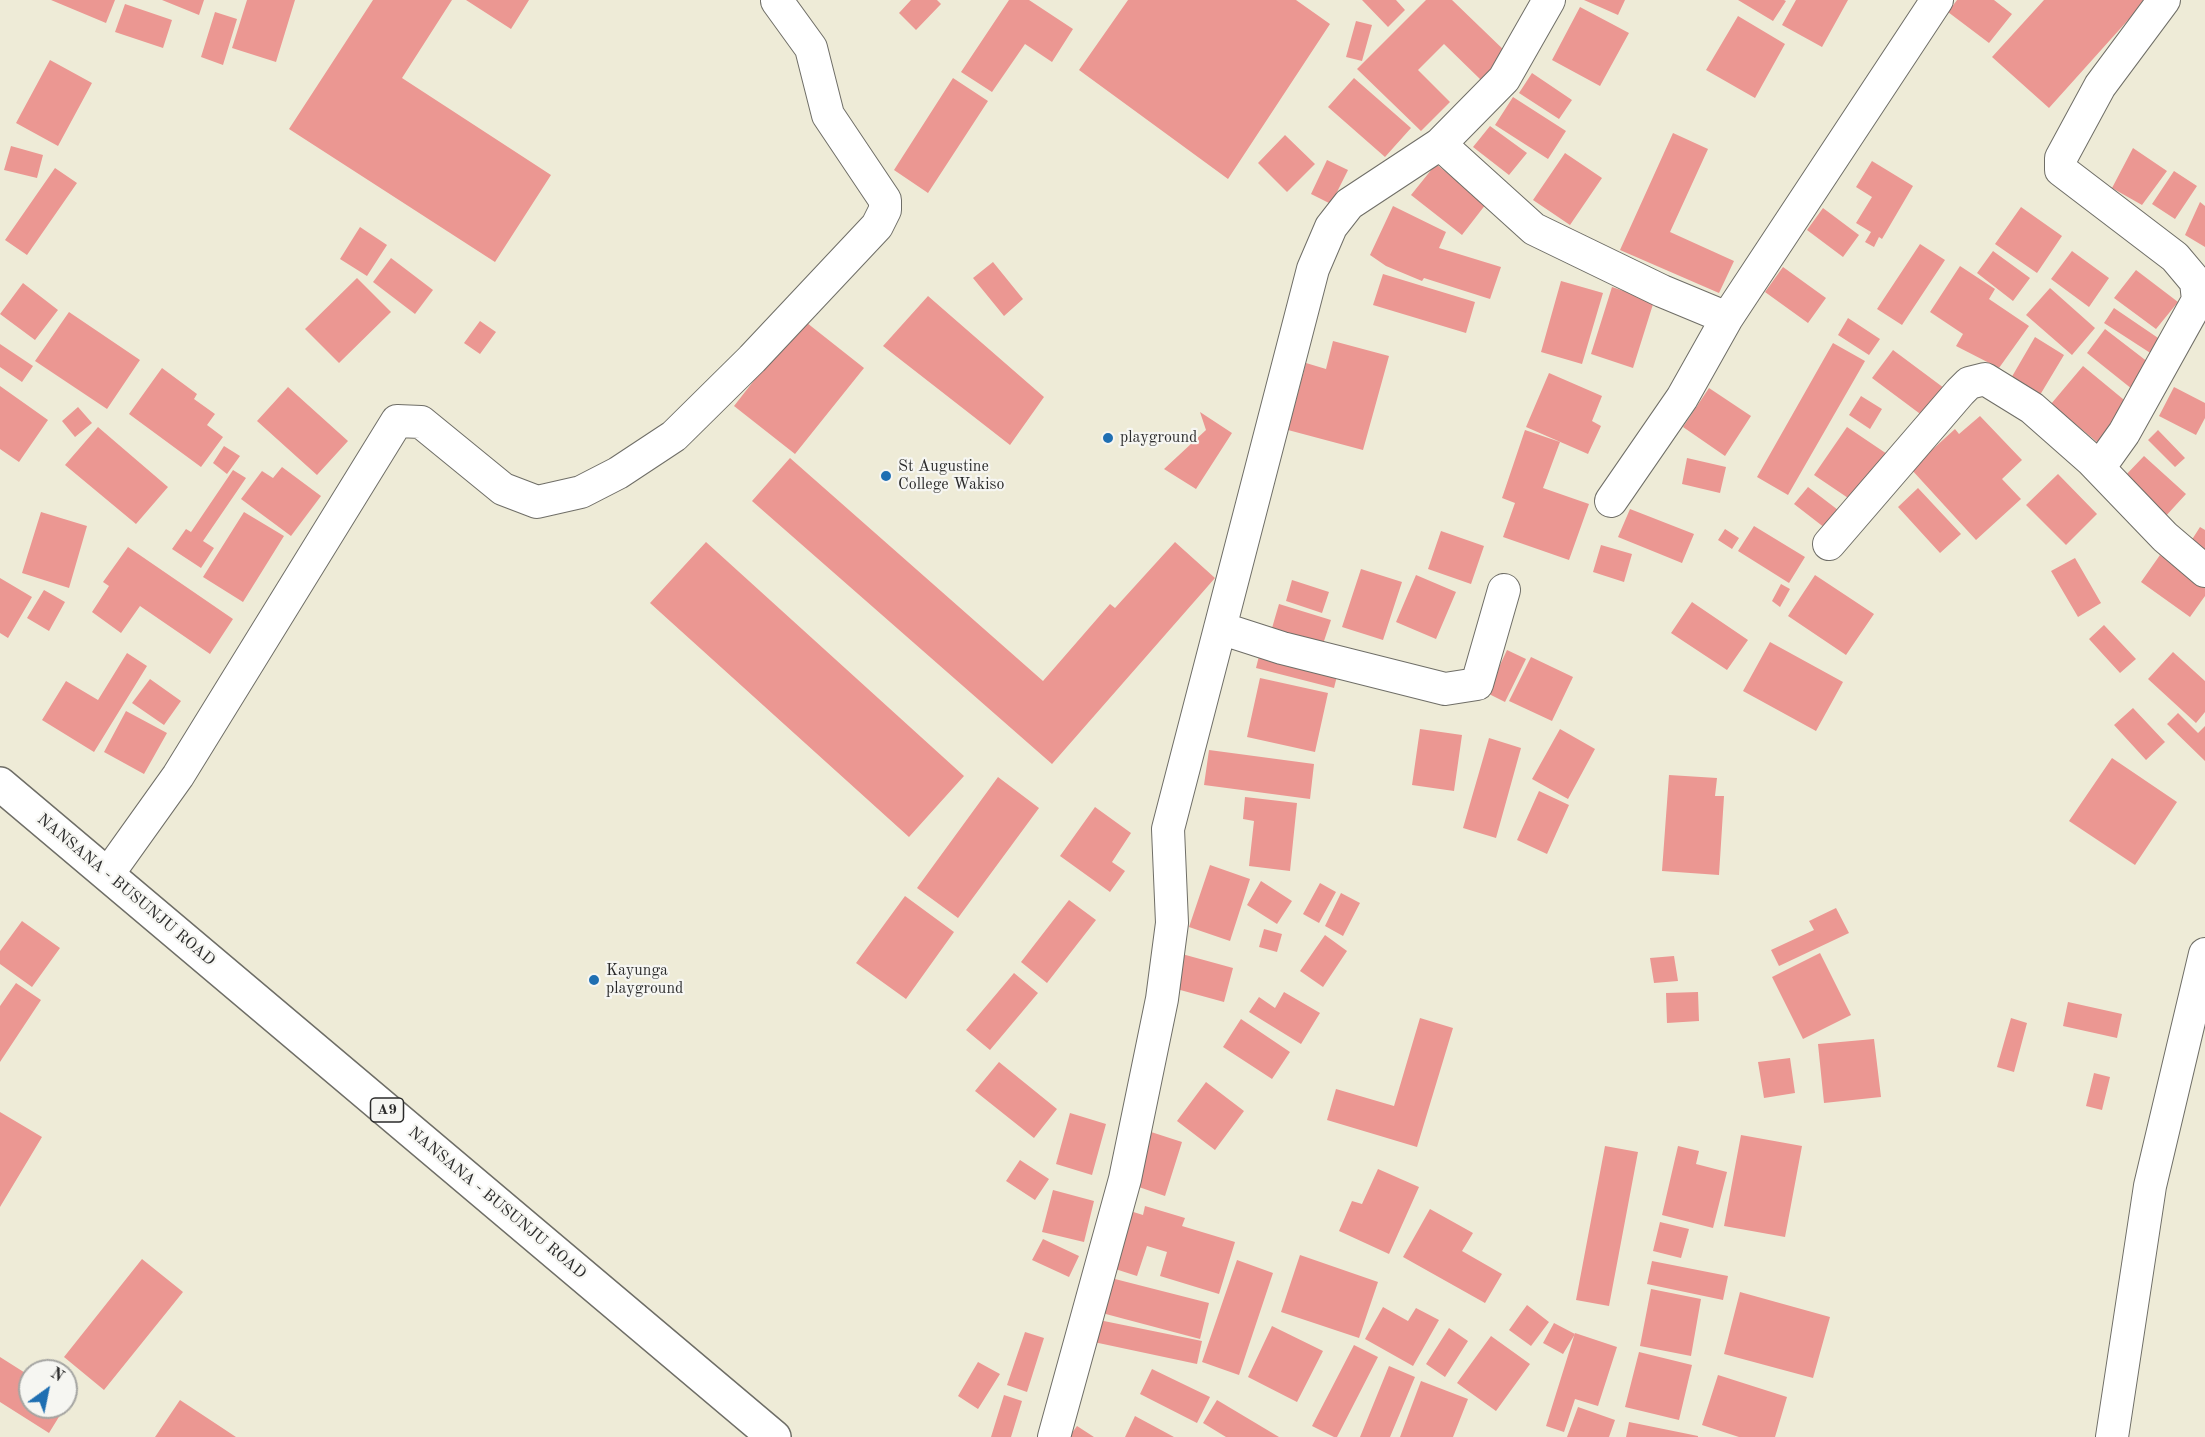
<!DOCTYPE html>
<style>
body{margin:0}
#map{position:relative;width:2205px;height:1437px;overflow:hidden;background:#eeebd7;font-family:"Old Standard TT",serif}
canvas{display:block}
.north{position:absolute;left:18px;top:1359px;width:60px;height:60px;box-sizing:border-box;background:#f6f6f2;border:2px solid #a5a5a2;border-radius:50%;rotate:33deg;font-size:16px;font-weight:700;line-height:24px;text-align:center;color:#2b2b2b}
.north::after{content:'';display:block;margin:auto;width:21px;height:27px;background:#1f6fb2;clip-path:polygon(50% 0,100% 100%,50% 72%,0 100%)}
</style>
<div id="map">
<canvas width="2205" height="1437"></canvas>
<div class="north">N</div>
</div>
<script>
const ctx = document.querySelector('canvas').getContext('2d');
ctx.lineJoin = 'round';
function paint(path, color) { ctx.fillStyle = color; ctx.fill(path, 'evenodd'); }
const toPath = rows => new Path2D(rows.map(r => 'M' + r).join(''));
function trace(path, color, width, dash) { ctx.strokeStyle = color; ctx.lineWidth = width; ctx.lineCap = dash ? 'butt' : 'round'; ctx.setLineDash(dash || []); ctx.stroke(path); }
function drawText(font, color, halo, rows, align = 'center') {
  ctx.font = font + ' "Old Standard TT",serif'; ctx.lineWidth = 4.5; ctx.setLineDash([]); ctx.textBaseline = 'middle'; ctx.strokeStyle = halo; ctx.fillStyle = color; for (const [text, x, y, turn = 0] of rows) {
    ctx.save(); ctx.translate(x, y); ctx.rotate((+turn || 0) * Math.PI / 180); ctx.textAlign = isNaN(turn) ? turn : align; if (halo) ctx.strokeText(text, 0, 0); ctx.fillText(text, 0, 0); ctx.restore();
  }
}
paint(toPath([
 [51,0,115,0,106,23],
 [162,0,204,0,199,15],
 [247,0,295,0,276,62,232,48],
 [373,0,452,0,402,78,551,175,495,262,289,129],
 [466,0,529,0,511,29],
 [911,0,937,0,941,4,916,30,899,13],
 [1009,0,1029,0,1073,29,1052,62,1025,44,992,92,961,72],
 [1128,0,1296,0,1330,24,1228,179,1079,70],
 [1362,0,1396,0,1405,10,1388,27],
 [1426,0,1452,0,1508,54,1481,80,1444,44,1418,70,1450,102,1421,131,1357,69],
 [1584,0,1625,0,1618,15],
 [1738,0,1784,0,1786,1,1773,21],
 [1796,0,1848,0,1822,47,1782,25],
 [1957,0,1994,0,2012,14,1989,43,1948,12],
 [2044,0,2146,0,2049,108,1992,57],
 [125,4,172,20,163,48,115,32],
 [1580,7,1629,33,1600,86,1552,60],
 [215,12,237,19,223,65,201,57],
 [1738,16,1785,44,1755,98,1706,70],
 [1356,21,1372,25,1362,61,1346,57],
 [50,60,92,83,58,146,16,123],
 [1532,73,1572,100,1559,119,1519,93],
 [953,78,988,101,928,193,894,170],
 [1354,78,1411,128,1385,157,1328,107],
 [1513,97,1566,131,1548,159,1495,125],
 [1490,126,1527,153,1509,175,1473,147],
 [1673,133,1708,149,1670,232,1734,261,1719,293,1620,250],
 [1285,135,1315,164,1287,192,1258,163],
 [11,146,43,155,37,178,4,170],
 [2133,148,2167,171,2142,205,2112,188],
 [1565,153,1602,178,1570,225,1533,200],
 [1327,160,1348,170,1331,204,1311,194],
 [1872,161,1913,186,1882,239,1879,237,1874,247,1865,242,1871,232,1856,223,1872,197,1856,187],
 [1436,164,1486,204,1462,235,1411,195],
 [55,168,77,183,27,255,5,240],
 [2174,171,2197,186,2175,219,2152,204],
 [2200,202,2205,206,2205,247,2185,235],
 [1393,206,1446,232,1439,248,1501,267,1490,299,1424,278,1422,281,1386,266,1370,255],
 [2021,207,2062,236,2037,273,1995,244],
 [1823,208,1859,235,1843,257,1807,230],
 [360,227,387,245,367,276,340,259],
 [1920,244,1945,260,1902,325,1877,309],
 [1993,251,2030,278,2013,301,1977,273],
 [2072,251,2109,278,2089,307,2051,279],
 [391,258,433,290,415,314,373,282],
 [993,262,1023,299,1004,316,973,278],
 [1960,266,1995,289,1989,299,2029,326,1999,368,1956,346,1963,334,1930,312],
 [1783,267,1826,298,1808,323,1765,292],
 [2136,270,2178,302,2156,329,2114,298],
 [1383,274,1475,302,1466,333,1373,305],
 [357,278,391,312,339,363,305,329],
 [1561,281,1603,293,1582,364,1541,352],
 [23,283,58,310,35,340,0,314],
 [1612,287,1654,301,1633,368,1591,354],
 [2050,288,2095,328,2072,355,2026,315],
 [928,296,1044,397,1010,445,883,346],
 [2114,308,2164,342,2155,356,2104,323],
 [69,312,140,360,107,409,35,361],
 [1848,318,1880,339,1869,355,1838,335],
 [802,319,864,368,795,454,734,406],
 [480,321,496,332,480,354,464,343],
 [2105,329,2157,369,2137,393,2087,353],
 [2035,337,2064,355,2037,400,2010,380],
 [1333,341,1389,356,1363,450,1288,430,1306,363,1326,369],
 [1833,343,1865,361,1788,495,1757,477],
 [0,344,33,366,22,382,0,367],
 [1893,350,1948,391,1927,419,1872,378],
 [2083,366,2129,404,2097,442,2051,404],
 [162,368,197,394,194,399,215,414,207,425,223,437,201,467,129,414],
 [1549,373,1602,396,1592,421,1601,426,1588,454,1526,427],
 [0,386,48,420,19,462,0,449],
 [288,387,348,441,317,475,257,421],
 [2174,387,2205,403,2205,418,2196,435,2159,416],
 [1709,388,1751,416,1725,456,1683,427],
 [1861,396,1882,409,1870,429,1849,415],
 [78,407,92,423,75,437,62,421],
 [1200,412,1232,433,1196,489,1164,469,1206,430],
 [1980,416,2022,460,2002,479,2021,499,1976,540,1911,469,1955,429,1959,434],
 [98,427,168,487,136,524,65,465],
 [1847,427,1890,456,1857,504,1814,475],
 [1525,430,1560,442,1543,488,1589,504,1569,560,1503,537,1515,503,1502,498],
 [2158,430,2185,458,2175,467,2148,440],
 [224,446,240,456,227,474,213,463],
 [2144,456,2186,494,2164,518,2122,479],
 [790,458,1043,681,1110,604,1115,608,1175,542,1215,578,1052,764,752,501],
 [1687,458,1726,467,1720,493,1682,484],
 [282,467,321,496,291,536,241,499,262,471,273,478],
 [233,470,246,478,203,541,214,548,201,568,172,549,186,529,191,532],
 [2058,474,2097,514,2066,545,2026,505],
 [1808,487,1838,510,1825,528,1794,504],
 [1918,488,1961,534,1940,553,1898,507],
 [1630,509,1694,534,1682,563,1618,537],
 [41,512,87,526,69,588,22,573],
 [244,512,284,536,243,602,203,577],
 [1754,526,1805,557,1789,583,1738,551],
 [2200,527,2205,530,2205,562,2186,549],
 [1725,529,1739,538,1732,549,1718,540],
 [1441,531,1484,546,1471,584,1428,569],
 [706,542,964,776,909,837,650,603],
 [1601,545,1632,554,1624,582,1593,572],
 [128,547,233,619,210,654,140,606,121,633,92,612,109,586,103,582],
 [2160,555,2205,587,2205,596,2190,617,2141,582],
 [2075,558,2101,603,2078,617,2051,571],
 [1361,569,1402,582,1383,640,1342,627],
 [1416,575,1456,592,1436,639,1396,622],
 [1815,575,1874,614,1846,655,1788,616],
 [0,578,32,597,8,638,0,633],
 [1292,580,1329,592,1322,613,1286,601],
 [1781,584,1790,589,1780,607,1772,601],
 [44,590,65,602,49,631,27,618],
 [1692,602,1748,640,1727,670,1671,633],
 [1279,604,1331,620,1323,644,1272,628],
 [2104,625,2136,659,2120,673,2089,639],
 [1770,642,1843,682,1816,731,1743,691],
 [1261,648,1339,668,1334,688,1256,668],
 [1507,650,1526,659,1505,702,1487,693],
 [2173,652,2205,681,2205,712,2196,723,2148,679],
 [127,653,147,666,94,752,42,720,66,681,98,700],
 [1531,657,1573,677,1552,721,1509,701],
 [1260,678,1328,693,1315,752,1247,737],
 [150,679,181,701,164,725,132,703],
 [2133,708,2165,742,2146,760,2114,725],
 [126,711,167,733,144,774,104,752],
 [2178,713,2198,733,2205,726,2205,761,2167,724],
 [1420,729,1462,735,1454,791,1412,785],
 [1560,729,1595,749,1568,799,1532,779],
 [1489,738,1521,748,1496,838,1463,828],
 [1209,750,1314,764,1310,799,1204,785],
 [2112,758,2177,802,2135,865,2069,821],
 [1669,775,1717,778,1715,796,1724,796,1719,875,1662,871],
 [998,777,1039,808,958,918,917,888],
 [1539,791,1569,805,1547,854,1517,840],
 [1245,797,1297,803,1290,871,1249,866,1254,821,1243,819],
 [1095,807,1131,833,1112,862,1125,871,1110,892,1060,856],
 [1210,865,1250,879,1230,941,1189,927],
 [1261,881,1292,901,1277,924,1247,905],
 [1320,883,1336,892,1319,923,1303,914],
 [1341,893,1360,903,1343,936,1325,926],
 [905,896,954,932,906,999,856,963],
 [1069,900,1096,920,1047,983,1021,962],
 [1836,908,1849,933,1779,966,1771,950,1814,930,1809,921],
 [22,921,60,948,32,987,0,964,0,951],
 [1264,929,1282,934,1277,952,1259,947],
 [1325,935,1347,951,1323,987,1300,971],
 [1820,953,1851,1015,1803,1039,1772,977],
 [1182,954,1233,968,1224,1002,1173,988],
 [1674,956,1678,981,1654,983,1650,958],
 [1014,973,1038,993,990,1050,966,1030],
 [16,983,41,1000,0,1062,0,1006],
 [1284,992,1320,1013,1301,1044,1249,1012,1259,997,1275,1008],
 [1698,992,1699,1021,1667,1023,1666,993],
 [2068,1002,2122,1014,2117,1038,2063,1026],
 [1420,1018,1453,1028,1417,1147,1327,1120,1336,1089,1394,1106],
 [2011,1018,2027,1023,2014,1072,1997,1067],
 [1241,1019,1290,1052,1272,1079,1223,1047],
 [1874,1039,1881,1097,1824,1103,1818,1044],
 [1790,1058,1795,1093,1764,1098,1758,1062],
 [999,1062,1057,1109,1034,1138,975,1091],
 [2094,1073,2110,1077,2102,1110,2086,1106],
 [1206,1082,1244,1111,1215,1150,1177,1121],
 [0,1112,42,1137,0,1207],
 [1070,1113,1106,1124,1092,1175,1056,1164],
 [1148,1131,1182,1142,1165,1196,1130,1184],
 [1741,1135,1802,1146,1785,1237,1724,1226],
 [1605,1146,1638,1152,1609,1306,1576,1300],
 [1678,1146,1699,1151,1696,1164,1727,1172,1713,1228,1662,1215],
 [1020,1160,1049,1179,1035,1200,1006,1181],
 [1378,1169,1419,1187,1389,1254,1339,1231,1352,1201,1362,1204],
 [1053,1190,1094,1201,1084,1242,1042,1232],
 [1145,1206,1185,1218,1182,1226,1235,1242,1219,1294,1160,1276,1167,1252,1147,1246,1137,1276,1109,1267,1127,1210,1143,1215],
 [1430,1209,1473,1233,1462,1251,1502,1274,1485,1303,1403,1257],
 [1660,1222,1689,1229,1681,1258,1653,1251],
 [1043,1239,1079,1256,1069,1277,1032,1260],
 [1300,1255,1378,1282,1359,1338,1281,1312],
 [142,1259,183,1292,104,1390,64,1357],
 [1237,1260,1273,1273,1239,1375,1202,1362],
 [1652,1261,1728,1276,1723,1300,1647,1284],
 [1111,1278,1209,1303,1200,1339,1102,1313],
 [1651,1289,1701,1299,1691,1356,1640,1346],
 [1740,1292,1830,1317,1813,1378,1724,1354],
 [1527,1305,1549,1322,1531,1346,1509,1330],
 [1383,1307,1408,1321,1416,1308,1439,1320,1413,1366,1365,1339],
 [1094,1319,1202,1341,1197,1364,1089,1341],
 [1554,1323,1575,1334,1563,1354,1543,1343],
 [1272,1326,1323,1351,1297,1402,1248,1377],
 [1449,1328,1468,1341,1445,1377,1426,1364],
 [1025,1332,1044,1338,1027,1392,1007,1385],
 [1575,1333,1617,1347,1598,1406,1575,1399,1564,1432,1546,1426],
 [1491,1336,1530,1364,1496,1411,1457,1383],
 [1354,1345,1378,1357,1337,1437,1334,1437,1312,1426],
 [1639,1352,1692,1365,1679,1420,1625,1407],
 [0,1357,30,1376,30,1407,65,1407,49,1433,0,1402],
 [978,1362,1000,1374,978,1409,958,1396],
 [1389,1366,1415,1377,1390,1437,1360,1437],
 [1152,1369,1210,1397,1197,1423,1140,1394],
 [1718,1375,1787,1397,1775,1437,1739,1437,1702,1425],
 [1421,1381,1468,1399,1453,1437,1400,1437],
 [1004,1395,1022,1401,1011,1437,991,1437],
 [180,1400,236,1437,155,1437],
 [1217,1400,1279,1437,1226,1437,1203,1423],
 [1578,1407,1615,1420,1609,1437,1567,1437],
 [1135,1416,1174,1437,1125,1437],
 [1629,1422,1698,1436,1698,1437,1626,1437],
 [1077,1426,1094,1437,1069,1437]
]), '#eb9792');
const minor = toPath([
 [1440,144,1534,229,1662,291,1727,318,1937,0],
 [2099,468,2124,433,2198,300,2196,282,2175,257,2061,170,2061,158,2100,86,2164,0],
 [1611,501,1682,398,1727,318],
 [1829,544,1960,392,1969,383,1985,379,2032,408,2091,460,2165,537,2205,571],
 [1220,628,1282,648,1445,689,1477,684,1504,590],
 [108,874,178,776,397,421,421,422,503,489,537,502,581,492,618,473,674,436,752,359,877,226,885,210,885,200,828,115,811,48,777,1],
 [1054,1437,1125,1179,1162,999,1172,923,1168,829,1313,269,1331,227,1349,204,1440,144,1504,79,1549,0],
 [2112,1437,2150,1186,2205,954]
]);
const primary = toPath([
 [0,784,774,1437]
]);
trace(minor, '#6f6e67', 34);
trace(primary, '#6f6e67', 36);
trace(minor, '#fff', 32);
trace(primary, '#fff', 33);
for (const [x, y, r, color] of [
 [1108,438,6,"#1f6fb2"],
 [886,476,6,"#1f6fb2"],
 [594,980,6,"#1f6fb2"]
]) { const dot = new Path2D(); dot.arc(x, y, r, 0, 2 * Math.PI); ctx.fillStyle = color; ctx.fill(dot); trace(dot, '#f6f6f2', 2); }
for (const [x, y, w] of [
 [387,1110,33]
]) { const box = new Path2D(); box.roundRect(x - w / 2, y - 12, w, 24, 4.5); ctx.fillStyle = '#f6f6f2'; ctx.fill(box); trace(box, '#2b2b2b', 1.5); }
drawText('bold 15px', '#2b2b2b', null, [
 ["A9",387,1110]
]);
drawText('16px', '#2b2b2b', '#f6f6f2', [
 ["playground",1120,438],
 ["St Augustine",898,467],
 ["College Wakiso",898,485],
 ["Kayunga",606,971],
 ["playground",606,989]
], 'left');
drawText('16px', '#2b2b2b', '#f6f6f2', [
 ["NANSANA - BUSUNJU ROAD",126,890,40],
 ["NANSANA - BUSUNJU ROAD",497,1203,40]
]);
</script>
